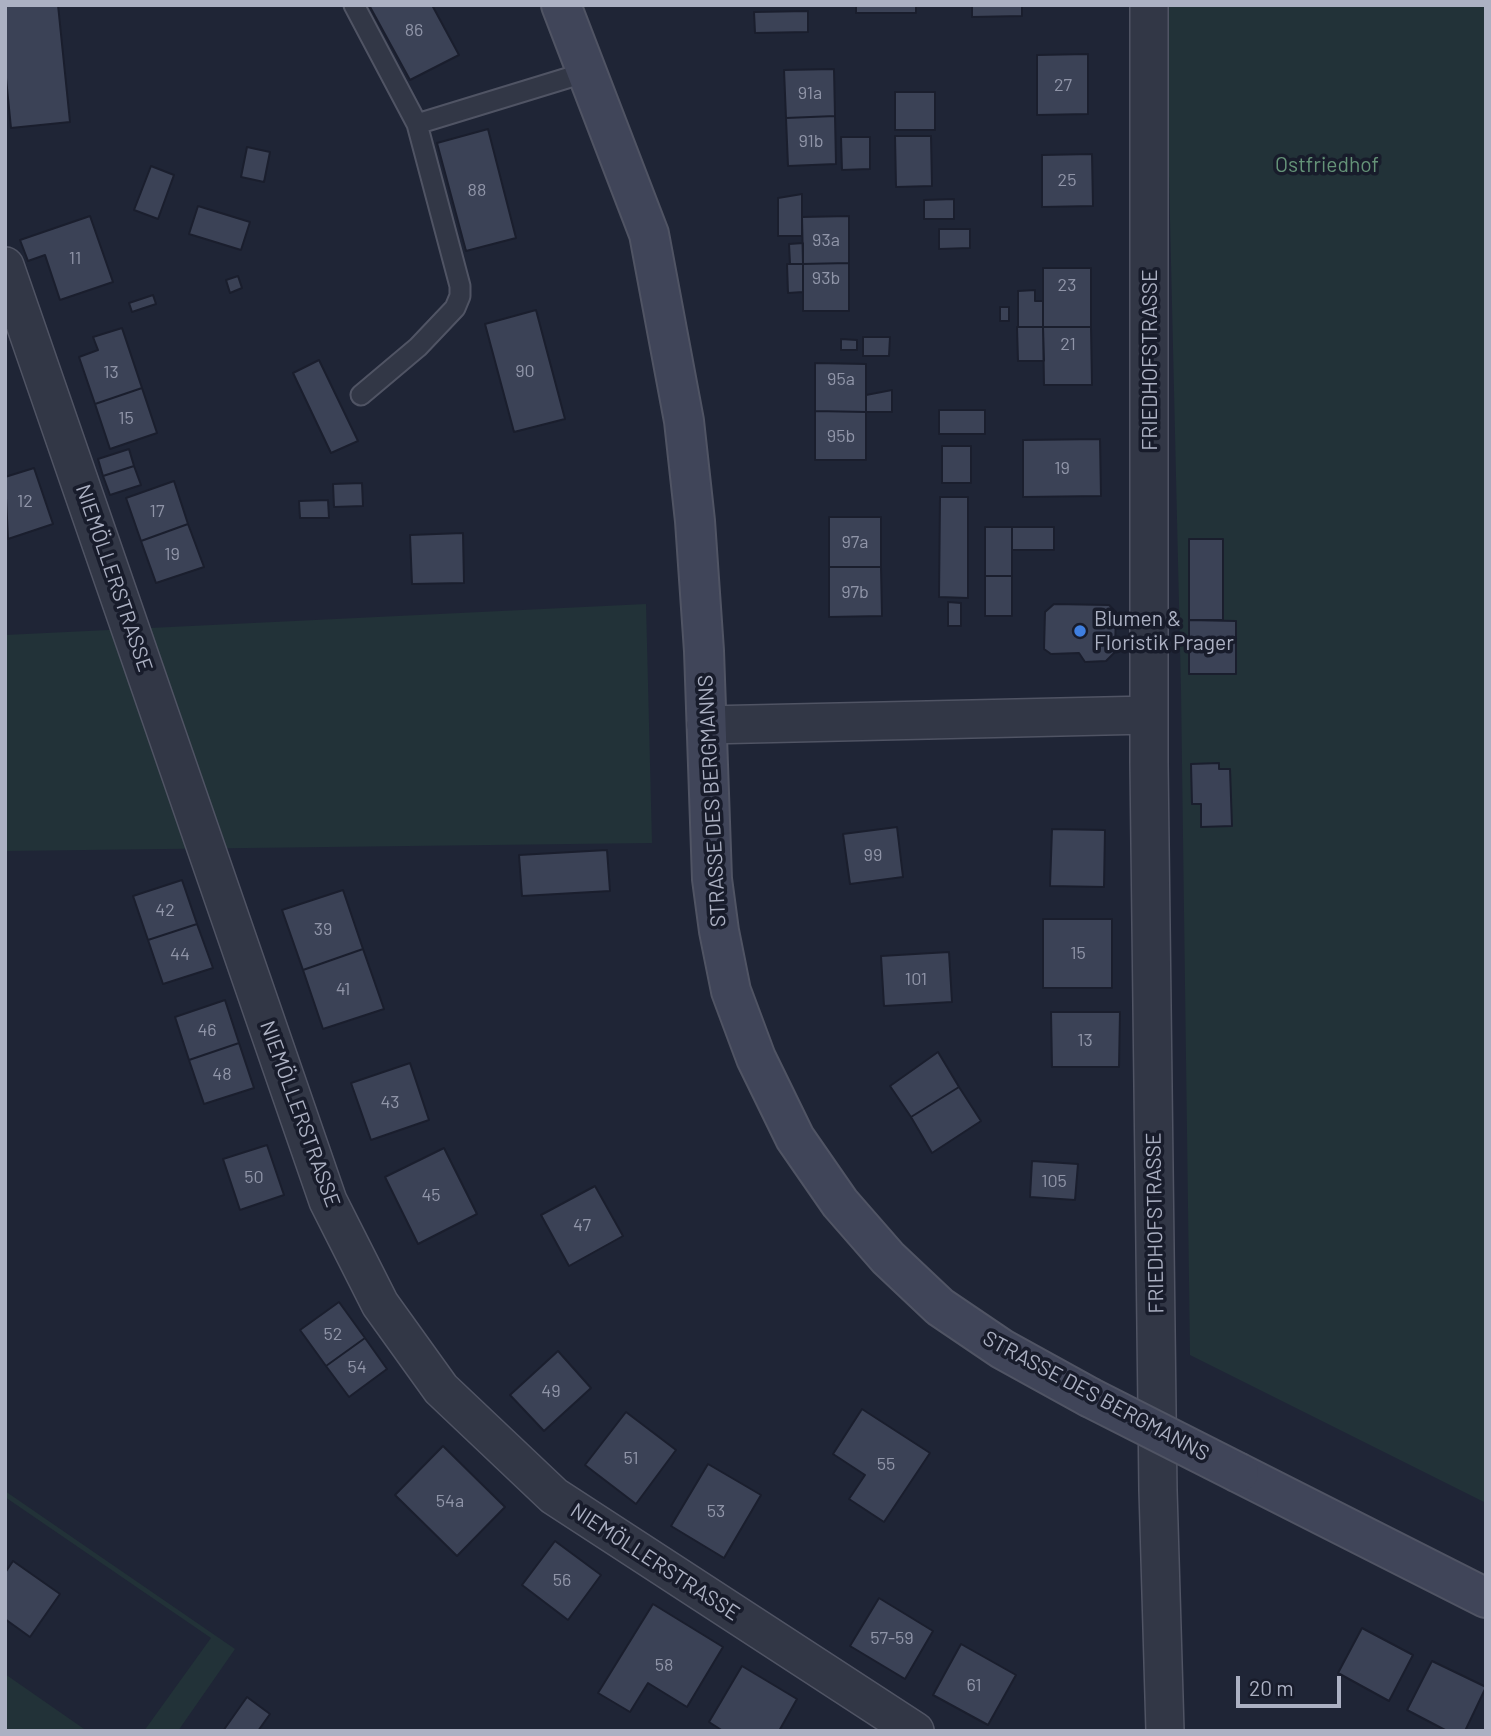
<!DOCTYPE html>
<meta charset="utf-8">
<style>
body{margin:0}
#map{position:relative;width:1491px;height:1736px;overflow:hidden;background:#1f2536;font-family:Barlow,sans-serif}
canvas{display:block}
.frame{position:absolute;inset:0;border:7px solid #acb1c3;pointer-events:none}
.scale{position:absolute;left:1236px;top:1676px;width:105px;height:32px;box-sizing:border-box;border:4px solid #acb1c3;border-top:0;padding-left:9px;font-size:21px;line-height:24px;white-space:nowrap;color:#acb1c3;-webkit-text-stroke:5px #181c2b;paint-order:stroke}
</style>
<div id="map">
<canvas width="1491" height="1736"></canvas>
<div class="frame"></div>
<div class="scale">20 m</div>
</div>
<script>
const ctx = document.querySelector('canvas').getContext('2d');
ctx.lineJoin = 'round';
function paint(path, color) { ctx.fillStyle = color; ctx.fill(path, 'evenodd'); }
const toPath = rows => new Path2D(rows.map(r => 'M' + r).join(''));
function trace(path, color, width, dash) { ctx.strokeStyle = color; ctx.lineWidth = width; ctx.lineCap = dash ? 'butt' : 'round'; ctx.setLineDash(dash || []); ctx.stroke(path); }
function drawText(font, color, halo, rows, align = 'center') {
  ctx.font = font + ' Barlow,sans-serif'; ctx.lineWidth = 7; ctx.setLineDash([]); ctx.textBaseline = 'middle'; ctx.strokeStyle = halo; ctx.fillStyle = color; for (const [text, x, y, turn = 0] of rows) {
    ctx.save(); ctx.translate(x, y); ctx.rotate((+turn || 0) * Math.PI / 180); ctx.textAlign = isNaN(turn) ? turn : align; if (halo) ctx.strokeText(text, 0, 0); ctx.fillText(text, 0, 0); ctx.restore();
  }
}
paint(toPath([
 [1165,5,1486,5,1486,1503,1190,1355,1181,690],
 [646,604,652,843,5,851,5,635],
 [5,1491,235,1649,178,1731,144,1731,211,1638,5,1497],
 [5,1674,87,1731,5,1731]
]), '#223238');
const building = toPath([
 [5,5,58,5,70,122,11,128,5,68,5,5],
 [369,5,432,5,459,55,410,80,369,5],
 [856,5,916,5,916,13,856,13,856,5],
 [972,5,1022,5,1022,16,972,17,972,5],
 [808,11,808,32,755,33,754,12,808,11],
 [1088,54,1088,114,1037,115,1037,55,1088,54],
 [834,69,835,116,786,118,784,70,834,69],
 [895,92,935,92,935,130,895,130,895,92],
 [835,116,836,164,788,166,786,118,835,116],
 [488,129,516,238,466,251,437,143,488,129],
 [895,136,931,136,932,186,896,187,895,136],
 [841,137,870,137,870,169,842,170,841,137],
 [247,147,270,152,264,182,241,177,247,147],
 [1092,154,1093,206,1042,207,1042,155,1092,154],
 [151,166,174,175,158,219,134,210,151,166],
 [802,194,802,236,778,236,778,198,802,194],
 [954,199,954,219,924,219,924,200,954,199],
 [198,206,250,222,241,250,189,234,198,206],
 [90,216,113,282,60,300,45,255,28,261,20,240,90,216],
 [849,216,849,263,803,264,802,217,849,216],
 [939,229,970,229,970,248,939,249,939,229],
 [803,243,803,264,790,264,789,244,803,243],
 [849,263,849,311,803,311,803,264,849,263],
 [787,264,803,264,803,292,788,293,787,264],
 [1043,268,1091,268,1091,327,1043,327,1043,268],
 [238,276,242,288,230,293,226,280,238,276],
 [1035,290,1035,301,1043,301,1043,327,1018,327,1018,291,1035,290],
 [153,295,156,304,132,312,129,303,153,295],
 [1000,307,1009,307,1009,321,1000,321,1000,307],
 [536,310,565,419,514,432,485,324,536,310],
 [1017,327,1043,327,1044,361,1018,361,1017,327],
 [1043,327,1091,327,1092,385,1044,385,1043,327],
 [122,328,142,388,95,404,79,357,98,350,93,337,122,328],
 [863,337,890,337,889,356,863,356,863,337],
 [841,339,857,340,857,350,841,350,841,339],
 [319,360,358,441,331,453,293,373,319,360],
 [815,363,866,364,866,412,815,411,815,363],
 [142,388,157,433,110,449,95,404,142,388],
 [892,390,892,412,866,412,866,395,892,390],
 [939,410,985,410,985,434,939,434,939,410],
 [815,411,866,412,866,460,815,460,815,411],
 [1100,439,1101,496,1023,497,1023,440,1100,439],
 [942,446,971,446,971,483,942,483,942,446],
 [129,449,134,466,103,476,98,459,129,449],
 [134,466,141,485,110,495,103,476,134,466],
 [34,468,53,524,8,539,5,477,34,468],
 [174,481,188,524,141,541,126,498,174,481],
 [362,483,363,506,334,507,333,484,362,483],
 [940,497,968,497,968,598,939,597,940,497],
 [328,500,329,518,300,518,299,501,328,500],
 [829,517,881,517,881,567,829,567,829,517],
 [188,524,204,567,156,583,141,541,188,524],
 [985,527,1012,527,1012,576,985,576,985,527],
 [1012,527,1054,527,1054,550,1012,550,1012,527],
 [463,533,464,583,412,584,410,535,463,533],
 [1189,539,1223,539,1223,620,1189,620,1189,539],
 [829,567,881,567,882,616,829,617,829,567],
 [985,576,1012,576,1012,616,985,616,985,576],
 [948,602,961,603,961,626,948,626,948,602],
 [1054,604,1109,605,1116,612,1115,652,1106,661,1085,662,1079,653,1051,654,1044,649,1045,612,1054,604],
 [1189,620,1236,621,1236,674,1189,674,1189,620],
 [1219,763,1219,769,1230,769,1232,826,1201,827,1201,804,1192,804,1191,764,1219,763],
 [897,827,903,877,850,884,843,834,897,827],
 [1052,829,1105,830,1104,887,1050,886,1052,829],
 [607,850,610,891,522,896,519,855,607,850],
 [182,880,197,924,148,940,133,896,182,880],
 [343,890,363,949,303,970,282,910,343,890],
 [1043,919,1112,919,1112,988,1043,988,1043,919],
 [197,924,213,968,163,984,148,940,197,924],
 [363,949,384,1009,323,1029,303,970,363,949],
 [949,952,952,1002,884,1006,881,956,949,952],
 [225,1000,239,1043,189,1060,175,1017,225,1000],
 [1051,1012,1120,1012,1119,1067,1052,1067,1051,1012],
 [239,1043,254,1088,204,1104,189,1060,239,1043],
 [938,1052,959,1087,911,1117,890,1086,938,1052],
 [410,1063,429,1120,371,1140,351,1083,410,1063],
 [959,1087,981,1121,932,1153,911,1117,959,1087],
 [267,1145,284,1195,240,1210,223,1159,267,1145],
 [444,1148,477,1214,418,1244,385,1177,444,1148],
 [1032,1161,1078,1164,1075,1200,1030,1197,1032,1161],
 [595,1186,623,1236,569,1266,541,1215,595,1186],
 [339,1302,365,1338,326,1366,300,1330,339,1302],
 [365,1338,387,1369,349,1397,326,1366,365,1338],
 [558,1351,591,1388,544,1431,510,1395,558,1351],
 [862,1409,930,1453,884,1522,849,1499,865,1475,833,1454,862,1409],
 [626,1412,676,1450,636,1504,585,1465,626,1412],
 [443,1446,505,1507,457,1556,395,1495,443,1446],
 [708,1464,761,1495,724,1558,671,1526,708,1464],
 [555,1541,601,1575,568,1620,522,1585,555,1541],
 [13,1561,60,1594,30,1637,5,1619,5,1573,13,1561],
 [879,1598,933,1631,905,1679,850,1646,879,1598],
 [653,1604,723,1647,687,1707,648,1683,630,1712,598,1693,653,1604],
 [1362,1628,1413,1655,1389,1701,1338,1673,1362,1628],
 [961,1644,1016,1675,988,1725,933,1695,961,1644],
 [1432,1661,1486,1687,1465,1731,1447,1731,1407,1710,1432,1661],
 [742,1666,797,1699,779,1731,723,1731,709,1722,742,1666],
 [247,1697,270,1714,258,1731,223,1731,247,1697]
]);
paint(building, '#3b4256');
trace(building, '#1a1e2d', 2);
const lane = toPath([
 [354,5,417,124,587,72],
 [361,395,418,347,455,308,460,296,460,286,417,124]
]);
const street = toPath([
 [1149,5,1149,763,1158,1490,1165,1731],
 [5,266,328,1201,380,1304,441,1389,554,1496,915,1731],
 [706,725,1149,715]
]);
const secondary = toPath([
 [561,5,649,234,684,421,695,521,704,651,712,879,719,931,731,991,756,1058,795,1138,840,1203,888,1258,940,1307,1002,1349,1089,1397],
 [1239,1473,1486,1598]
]);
trace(lane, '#505464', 23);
trace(street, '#505464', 40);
trace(secondary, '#505464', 42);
trace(lane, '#323746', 19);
trace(street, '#323746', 37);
trace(secondary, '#404559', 38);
const secondaryBridge = toPath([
 [1089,1397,1239,1473]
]);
trace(secondaryBridge, '#505464', 42, []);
trace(secondaryBridge, '#404559', 38);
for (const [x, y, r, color] of [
 [1080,631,7,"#3f7fe0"]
]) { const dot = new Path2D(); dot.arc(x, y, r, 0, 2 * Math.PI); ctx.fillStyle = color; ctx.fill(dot); trace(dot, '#181c2b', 2.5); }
drawText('18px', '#9095a8', null, [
 ["86",414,30],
 ["27",1063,85],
 ["91a",810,93],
 ["91b",811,141],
 ["25",1067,180],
 ["88",477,190],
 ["93a",826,240],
 ["11",75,258],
 ["93b",826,278],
 ["23",1067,285],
 ["21",1068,344],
 ["90",525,371],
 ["13",111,372],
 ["95a",841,379],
 ["15",126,418],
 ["95b",841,436],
 ["19",1062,468],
 ["12",25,501],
 ["17",157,511],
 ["97a",855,542],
 ["19",172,554],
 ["97b",855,592],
 ["99",873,855],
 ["42",165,910],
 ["39",323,929],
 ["15",1078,953],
 ["44",180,954],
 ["101",916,979],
 ["41",343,989],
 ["46",207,1030],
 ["13",1085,1040],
 ["48",222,1074],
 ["43",390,1102],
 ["50",254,1177],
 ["105",1054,1181],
 ["45",431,1195],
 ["47",582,1225],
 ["52",333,1334],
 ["54",357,1367],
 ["49",551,1391],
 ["51",631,1458],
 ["55",886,1464],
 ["54a",450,1501],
 ["53",716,1511],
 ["56",562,1580],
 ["57-59",892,1638],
 ["58",664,1665],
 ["61",974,1685]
]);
drawText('21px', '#659378', '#181c2b', [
 ["Ostfriedhof",1327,165]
]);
drawText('21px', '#acb1c3', '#181c2b', [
 ["FRIEDHOFSTRASSE",1150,360,-90],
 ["NIEMÖLLERSTRASSE",114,578,71],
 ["STRASSE DES BERGMANNS",712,801,-93],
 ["NIEMÖLLERSTRASSE",300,1114,70],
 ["FRIEDHOFSTRASSE",1155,1223,-91],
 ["STRASSE DES BERGMANNS",1096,1396,28],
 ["NIEMÖLLERSTRASSE",655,1562,33]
]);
drawText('21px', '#acb1c3', '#181c2b', [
 ["Blumen &",1094,619],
 ["Floristik Prager",1094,643]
], 'left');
</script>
